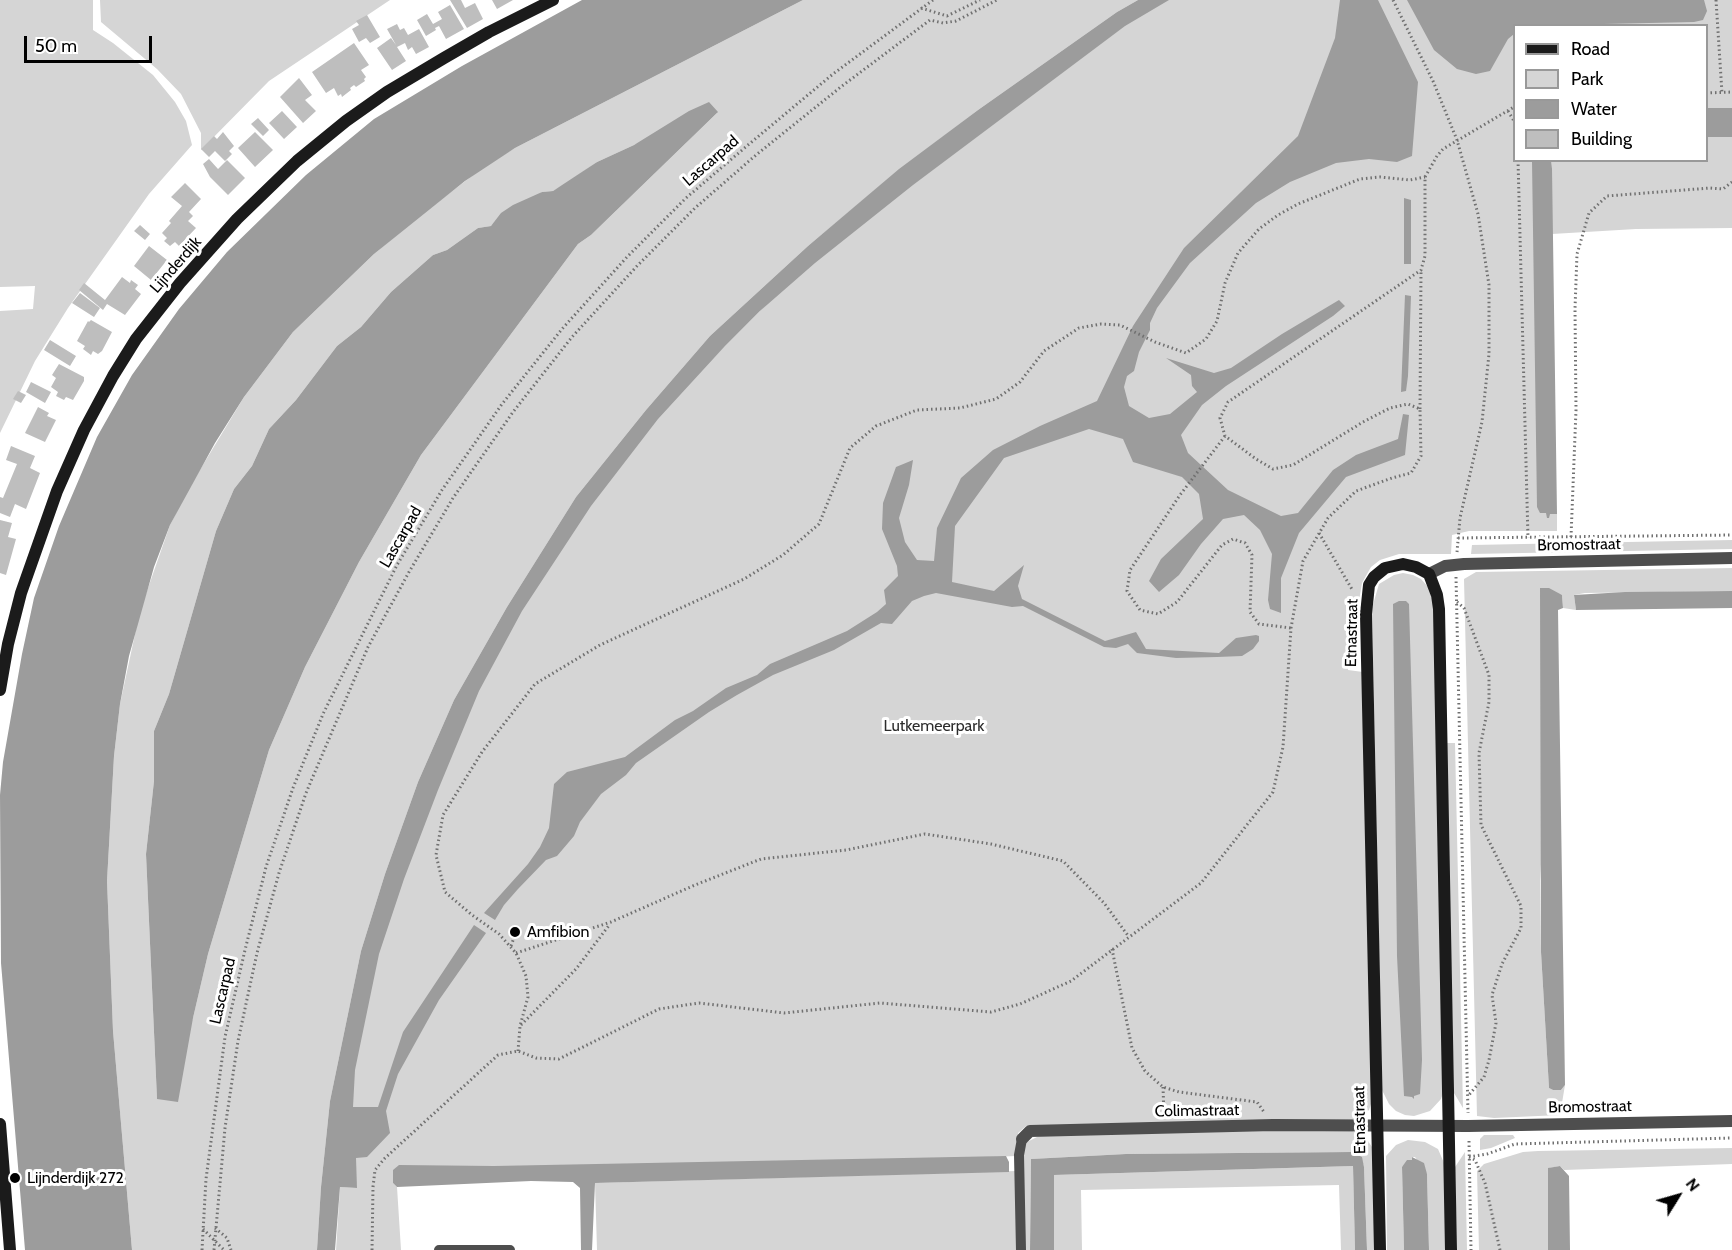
<!DOCTYPE html>
<style>
body{margin:0}
#map{position:relative;width:1732px;height:1250px;overflow:hidden;background:#fff;font-family:Cabin,sans-serif}
canvas{display:block}
.legend{position:absolute;left:1513px;top:24px;width:195px;height:138px;box-sizing:border-box;background:#fff;border:2px solid #999;margin:0;padding:8px 10px;list-style:none;font-size:18px;color:#000}
.legend li{display:flex;align-items:center;gap:12px;height:30px}
.legend b{width:30px;border:2px solid #999}
.north{position:absolute;left:1648px;top:1166px;width:60px;height:60px;-webkit-text-stroke:4px #fff;paint-order:stroke;rotate:53deg;font-size:16px;font-weight:700;line-height:24px;text-align:center;color:#000}
.north::after{content:'';display:block;margin:auto;width:21px;height:27px;background:#000;clip-path:polygon(50% 0,100% 100%,50% 72%,0 100%)}
.scale{position:absolute;left:24px;top:36px;width:128px;height:27px;box-sizing:border-box;border:3px solid #000;border-top:0;padding-left:8px;font-size:18px;line-height:21px;white-space:nowrap;color:#000;-webkit-text-stroke:4px #fff;paint-order:stroke}
</style>
<div id="map">
<canvas width="1732" height="1250"></canvas>
<ul class="legend">
<li><b style="height:8px;background:#1b1b1b"></b>Road</li>
<li><b style="height:16px;background:#d5d5d5"></b>Park</li>
<li><b style="height:16px;background:#9c9c9c"></b>Water</li>
<li><b style="height:16px;background:#bebebe"></b>Building</li>
</ul>
<div class="north">N</div>
<div class="scale">50 m</div>
</div>
<script>
const ctx = document.querySelector('canvas').getContext('2d');
ctx.lineJoin = 'round';
function paint(path, color) { ctx.fillStyle = color; ctx.fill(path, 'evenodd'); }
const toPath = rows => new Path2D(rows.map(r => 'M' + r).join(''));
function trace(path, color, width, dash) { ctx.strokeStyle = color; ctx.lineWidth = width; ctx.lineCap = dash ? 'butt' : 'round'; ctx.setLineDash(dash || []); ctx.stroke(path); }
function drawText(font, color, halo, rows, align = 'center') {
  ctx.font = font + ' Cabin,sans-serif'; ctx.lineWidth = 6; ctx.setLineDash([]); ctx.textBaseline = 'middle'; ctx.strokeStyle = halo; ctx.fillStyle = color; for (const [text, x, y, turn = 0] of rows) {
    ctx.save(); ctx.translate(x, y); ctx.rotate((+turn || 0) * Math.PI / 180); ctx.textAlign = isNaN(turn) ? turn : align; if (halo) ctx.strokeText(text, 0, 0); ctx.fillText(text, 0, 0); ctx.restore();
  }
}
paint(toPath([
 [0,0,93,0,93,30,113,43,153,75,175,102,186,121,192,145,149,194,68,308,35,361,0,433,0,311,33,309,35,286,0,287],
 [100,0,390,0,269,81,201,150,201,133,181,94,157,69,101,22],
 [803,0,1138,0,1117,12,978,110,899,170,808,246,710,336,646,410,576,497,507,607,454,700,418,782,385,874,361,951,330,1101,321,1187,317,1250,132,1250,113,1031,107,881,114,756,120,704,140,611,170,525,189,488,244,397,293,332,374,254,413,221,485,166,515,148],
 [717,113,591,235,578,244,421,455,359,562,305,667,269,750,208,954,193,1018,157,1099,146,854,154,781,154,731,169,694,216,531,234,489,252,466,269,429,296,400,337,346,361,327,391,292,433,255,447,250,478,228,491,226,542,192,553,191,564,185,597,162,634,145],
 [1155,0,1732,0,1732,119,1707,119,1706,26,1514,26,1514,160,1536,161,1546,513,1557,514,1557,531,1469,531,1452,535,1451,554,1399,554,1380,560,1371,567,1362,583,1358,607,1346,605,1348,670,1363,672,1372,1101,1369,1110,1361,1117,1349,1121,1349,1129,1366,1138,1372,1147,1374,1156,1376,1250,1367,1250,1364,1167,1361,1157,1352,1152,1126,1154,1031,1159,1030,1250,1025,1250,1023,1150,1027,1142,1041,1135,1131,1126,1026,1126,1018,1133,1017,1156,583,1171,393,1183,397,1187,401,1250,336,1250,340,1187,357,1188,342,1087,374,944,476,677,579,512,666,404,832,240],
 [1707,137,1732,137,1732,228,1636,229,1552,234,1551,161,1706,160],
 [1732,540,1732,549,1471,554,1472,545],
 [1732,568,1732,591,1585,593,1574,595,1576,610,1563,608,1562,595,1557,594,1540,881,1541,952,1549,1088,1553,1090,1561,1090,1565,1085,1560,1115,1494,1118,1477,1116,1464,579,1476,572],
 [1403,573,1413,575,1421,579,1429,588,1434,606,1444,1090,1441,1099,1430,1111,1414,1116,1405,1115,1396,1111,1389,1104,1382,1090,1372,608,1379,584,1394,575],
 [1446,743,1455,743,1463,1108,1454,1093],
 [1484,1135,1513,1135,1515,1138,1491,1148,1480,1150,1480,1139],
 [1408,1140,1425,1142,1438,1149,1444,1163,1447,1250,1429,1250,1427,1174,1415,1157,1412,1157,1412,1160,1402,1167,1404,1250,1387,1250,1386,1156,1396,1145],
 [1732,1148,1732,1164,1564,1170,1560,1166,1549,1168,1548,1250,1479,1250,1477,1171,1484,1164,1523,1152,1538,1151],
 [1465,1152,1467,1250,1457,1250,1455,1167],
 [1353,1166,1355,1250,1341,1250,1339,1185,1081,1190,1082,1250,1054,1250,1054,1175],
 [1016,1171,1018,1250,597,1250,595,1183]
]), '#d5d5d5');
paint(toPath([
 [582,0,803,0,515,148,465,181,374,254,293,332,244,397,215,443,170,525,154,567,129,656,120,704,114,756,107,881,113,1031,132,1250,25,1250,1,963,0,795,3,762,22,654,34,598,59,526,97,437,132,375,179,309,227,252,306,175,374,119,462,66],
 [1138,0,1169,0,1125,26,913,185,815,263,760,311,725,346,658,419,591,506,522,611,479,691,438,790,404,879,379,954,355,1070,353,1107,378,1107,403,1032,474,925,486,933,439,1000,398,1074,386,1111,390,1133,367,1157,356,1158,357,1188,340,1187,335,1250,317,1250,321,1187,330,1101,361,951,385,874,418,782,454,700,507,607,576,497,646,410,710,336,808,246,899,169,978,110,1117,12],
 [1340,0,1378,0,1418,82,1412,156,1397,162,1369,159,1336,163,1290,182,1256,203,1190,263,1157,308,1150,323,1150,330,1139,352,1134,371,1127,376,1124,387,1129,406,1149,418,1170,414,1197,392,1192,386,1191,375,1166,358,1214,373,1231,368,1282,334,1339,300,1345,306,1333,316,1226,386,1202,405,1181,435,1188,453,1228,490,1281,516,1298,513,1333,470,1356,455,1398,439,1403,414,1409,415,1405,455,1346,477,1299,533,1281,578,1281,613,1270,609,1268,600,1272,554,1260,530,1244,515,1223,519,1201,544,1179,575,1159,592,1149,581,1161,559,1203,519,1199,494,1182,477,1133,462,1123,439,1089,429,1004,458,955,526,952,582,994,591,1024,565,1018,586,1022,599,1105,641,1136,632,1146,649,1219,653,1236,638,1256,635,1259,636,1259,641,1253,649,1242,656,1217,657,1176,658,1137,653,1128,644,1116,648,1104,647,1023,606,1012,607,936,593,924,596,912,601,892,624,881,623,834,650,773,675,737,695,709,712,636,763,626,775,601,794,580,822,574,836,557,856,546,860,518,889,504,905,495,920,484,913,528,864,540,847,549,828,554,784,567,772,625,757,675,720,693,711,726,688,757,675,770,664,847,631,877,612,886,604,884,590,898,576,897,566,882,529,883,503,896,467,913,460,909,485,899,518,905,542,917,560,934,561,937,528,961,478,993,450,1040,426,1097,401,1133,326,1184,248,1298,136,1335,38],
 [1407,0,1704,0,1707,11,1703,20,1694,22,1514,26,1514,34,1508,39,1490,71,1476,74,1457,69,1434,50],
 [709,102,718,112,591,235,578,244,421,455,359,562,305,667,269,750,208,954,193,1018,178,1102,157,1099,146,854,154,781,154,731,169,694,216,531,234,489,252,466,269,429,296,400,337,346,361,327,391,292,433,255,447,250,478,228,491,226,501,213,513,205,542,192,553,191,597,162,634,145,689,111],
 [1707,108,1732,108,1732,137,1707,137],
 [1532,161,1551,161,1552,169,1557,514,1550,514,1549,518,1547,518,1546,513,1540,513,1537,507],
 [1404,198,1411,200,1411,264,1404,264],
 [1405,295,1411,296,1408,376,1406,391,1401,392],
 [1540,588,1549,588,1562,595,1563,608,1558,610,1565,1085,1561,1090,1553,1090,1549,1088,1541,952],
 [1732,591,1732,608,1576,610,1574,595,1625,592],
 [1399,601,1406,601,1409,604,1422,1060,1420,1094,1414,1096,1414,1099,1412,1097,1404,1096,1397,956,1393,604],
 [1352,1152,1362,1157,1364,1167,1367,1250,1355,1250,1353,1166,1054,1175,1054,1250,1030,1250,1031,1159,1126,1154],
 [1006,1156,1009,1162,1009,1172,595,1183,592,1250,581,1250,580,1188,573,1182,531,1181,397,1187,393,1183,393,1170,399,1165,494,1166],
 [1412,1157,1424,1163,1427,1174,1429,1250,1404,1250,1402,1167,1407,1160,1412,1160],
 [1560,1166,1569,1176,1570,1250,1548,1250,1548,1168]
]), '#9c9c9c');
paint(toPath([
 [450,0,461,0,465,8,475,3,483,19,467,28],
 [492,0,513,0,497,9],
 [450,5,464,29,446,39,439,26,435,28,436,30,426,36,417,20,427,14,433,24,442,19,438,12],
 [367,15,380,37,370,43,366,38,359,42,352,29,359,25,356,21],
 [397,24,400,30,404,28,408,35,419,29,429,47,416,54,412,47,408,50,405,43,397,47,406,61,392,70,377,48,391,38,396,45,387,29],
 [354,43,369,65,361,70,366,77,364,79,365,81,356,87,354,85,350,88,351,90,342,97,341,94,338,96,334,88,326,93,312,72],
 [299,78,312,95,305,100,316,111,303,123,280,97],
 [282,111,297,127,284,139,269,123],
 [258,118,269,130,263,136,251,124],
 [223,132,234,146,229,151,232,154,225,161,215,151,209,157,201,149,214,136,217,139],
 [255,132,273,150,255,167,238,148],
 [209,159,218,169,227,160,245,178,228,195,210,177,203,164],
 [185,183,201,199,189,212,193,216,188,221,196,228,179,246,175,242,170,246,164,241,167,238,162,233,171,223,169,221,182,206,171,197],
 [140,225,150,234,145,240,134,231],
 [149,246,167,260,151,280,134,266],
 [122,277,130,283,131,280,138,285,135,289,141,294,125,315,107,304,103,310,79,290,84,283,105,300],
 [80,293,100,308,94,317,72,303],
 [91,320,112,332,102,351,98,354,93,351,91,355,83,349,85,346,77,341,88,321,89,322],
 [50,340,76,356,70,366,44,350],
 [59,364,84,377,84,381,73,400,66,397,64,400,56,396,58,392,51,387,56,378,52,375],
 [31,382,51,392,45,403,26,392],
 [18,391,26,395,21,403,13,399],
 [38,407,49,413,47,416,56,420,45,442,25,433],
 [11,446,35,456,30,468,40,473,26,509,15,504,10,517,0,513,0,497,3,498,17,464,6,460],
 [0,520,12,523,8,537,16,539,6,575,0,573],
 [515,927,520,932,519,937,511,934,510,929]
]), '#bebebe');
trace(toPath([
 [1393,0,1433,81,1457,140,1478,214,1489,285,1489,354,1482,422,1460,518,1457,552],
 [1716,0,1722,93],
 [921,8,947,16,980,0],
 [1706,93,1732,92],
 [1508,111,1514,121],
 [1518,160,1528,538],
 [1420,409,1421,270],
 [1225,436,1180,495,1130,570,1127,591,1140,610,1158,614,1177,602,1222,545,1233,539,1245,543,1252,555,1250,612,1259,624,1291,628],
 [1319,533,1353,591],
 [1571,537,1576,410,1575,309,1577,254,1589,213,1607,196,1710,188,1723,189,1732,182],
 [1458,538,1732,535],
 [1456,577,1468,1113],
 [1457,602,1464,608,1489,675,1489,702,1479,753,1481,825,1521,906,1521,928,1502,964,1492,995,1496,1023,1489,1060,1484,1077,1468,1096],
 [511,946,516,932],
 [1112,949,1132,1048,1145,1071,1163,1087,1179,1092,1257,1102,1264,1112],
 [516,953,611,922,695,885,761,859,846,850,925,834,991,844,1063,861,1104,903,1129,937],
 [521,1025,576,969,610,924],
 [518,1051,520,1026,528,997,526,976,516,953,499,934,472,915,445,892,436,855,443,815,482,752,535,684,600,645,744,579,783,555,819,524,850,448,876,426,917,410,960,408,996,399,1020,382,1044,351,1079,328,1101,324,1120,325,1155,342,1186,353,1206,339,1217,321,1225,283,1238,253,1259,229,1278,215,1298,204,1360,179,1380,177,1410,180,1425,177],
 [1163,1087,1164,1114],
 [1469,1141,1471,1250],
 [1469,1157,1487,1154,1515,1144,1732,1138],
 [1469,1157,1475,1160,1485,1183,1500,1250],
 [215,1228,227,1238,231,1250],
 [203,1229,224,1250],
 [202,1250,206,1179,225,1037,245,950,266,867,293,788,323,714,397,565,442,490,502,404,562,329,627,257,686,198,748,145,833,74,933,0],
 [214,1250,225,1128,238,1041,257,953,279,873,306,793,368,647,409,572,453,498,513,412,572,337,637,266,695,208,756,155,842,86,930,20,943,23,956,21,997,0],
 [372,1250,373,1187,375,1170,385,1158,498,1055,518,1051,536,1058,559,1059,659,1009,699,1003,784,1013,880,1003,991,1012,1020,1004,1071,981,1201,883,1273,792,1283,747,1291,628,1303,561,1328,518,1356,491,1392,478,1411,473,1421,456,1420,409,1408,404,1390,408,1363,422,1293,465,1273,469,1256,459,1225,436,1220,418,1228,402,1421,270,1425,256,1425,177,1437,156,1443,149,1514,107]
]), '#707070', 3, [1.5, 3]);
trace(toPath([
 [439,1250,510,1250],
 [1021,1250,1019,1155,1022,1139]
]), '#4e4e4e', 10);
trace(toPath([
 [1429,574,1445,566,1464,564,1732,558],
 [1022,1139,1030,1131,1273,1125,1468,1126,1732,1121]
]), '#4e4e4e', 12);
trace(toPath([
 [0,690,8,644,21,593,57,491,84,430,113,376,136,339,180,283,237,219,297,161,346,121,387,92,444,58,489,32,553,0],
 [0,1124,10,1250],
 [1380,1250,1366,614,1369,585,1374,577,1385,568,1403,564,1416,567,1429,574,1437,595,1439,609,1451,1250]
]), '#1b1b1b', 12);
for (const [x, y, r, color] of [
 [515,932,6,"#000"],
 [15,1178,6,"#000"]
]) { const dot = new Path2D(); dot.arc(x, y, r, 0, 2 * Math.PI); ctx.fillStyle = color; ctx.fill(dot); trace(dot, '#fff', 2); }
drawText('16px', '#000', '#fff', [
 ["Lascarpad",711,161,-41],
 ["Lijnderdijk",176,265,-49],
 ["Lascarpad",401,537,-60],
 ["Bromostraat",1579,545,-1],
 ["Etnastraat",1352,633,-89],
 ["Lascarpad",223,991,-77],
 ["Bromostraat",1590,1107,-1],
 ["Colimastraat",1197,1111,-1],
 ["Etnastraat",1360,1120,-91]
]);
drawText('16px', '#2c2c2c', '#fff', [
 ["Lutkemeerpark",934,726]
]);
drawText('16px', '#000', '#fff', [
 ["Amfibion",527,932],
 ["Lijnderdijk 272",27,1178]
], 'left');
</script>
